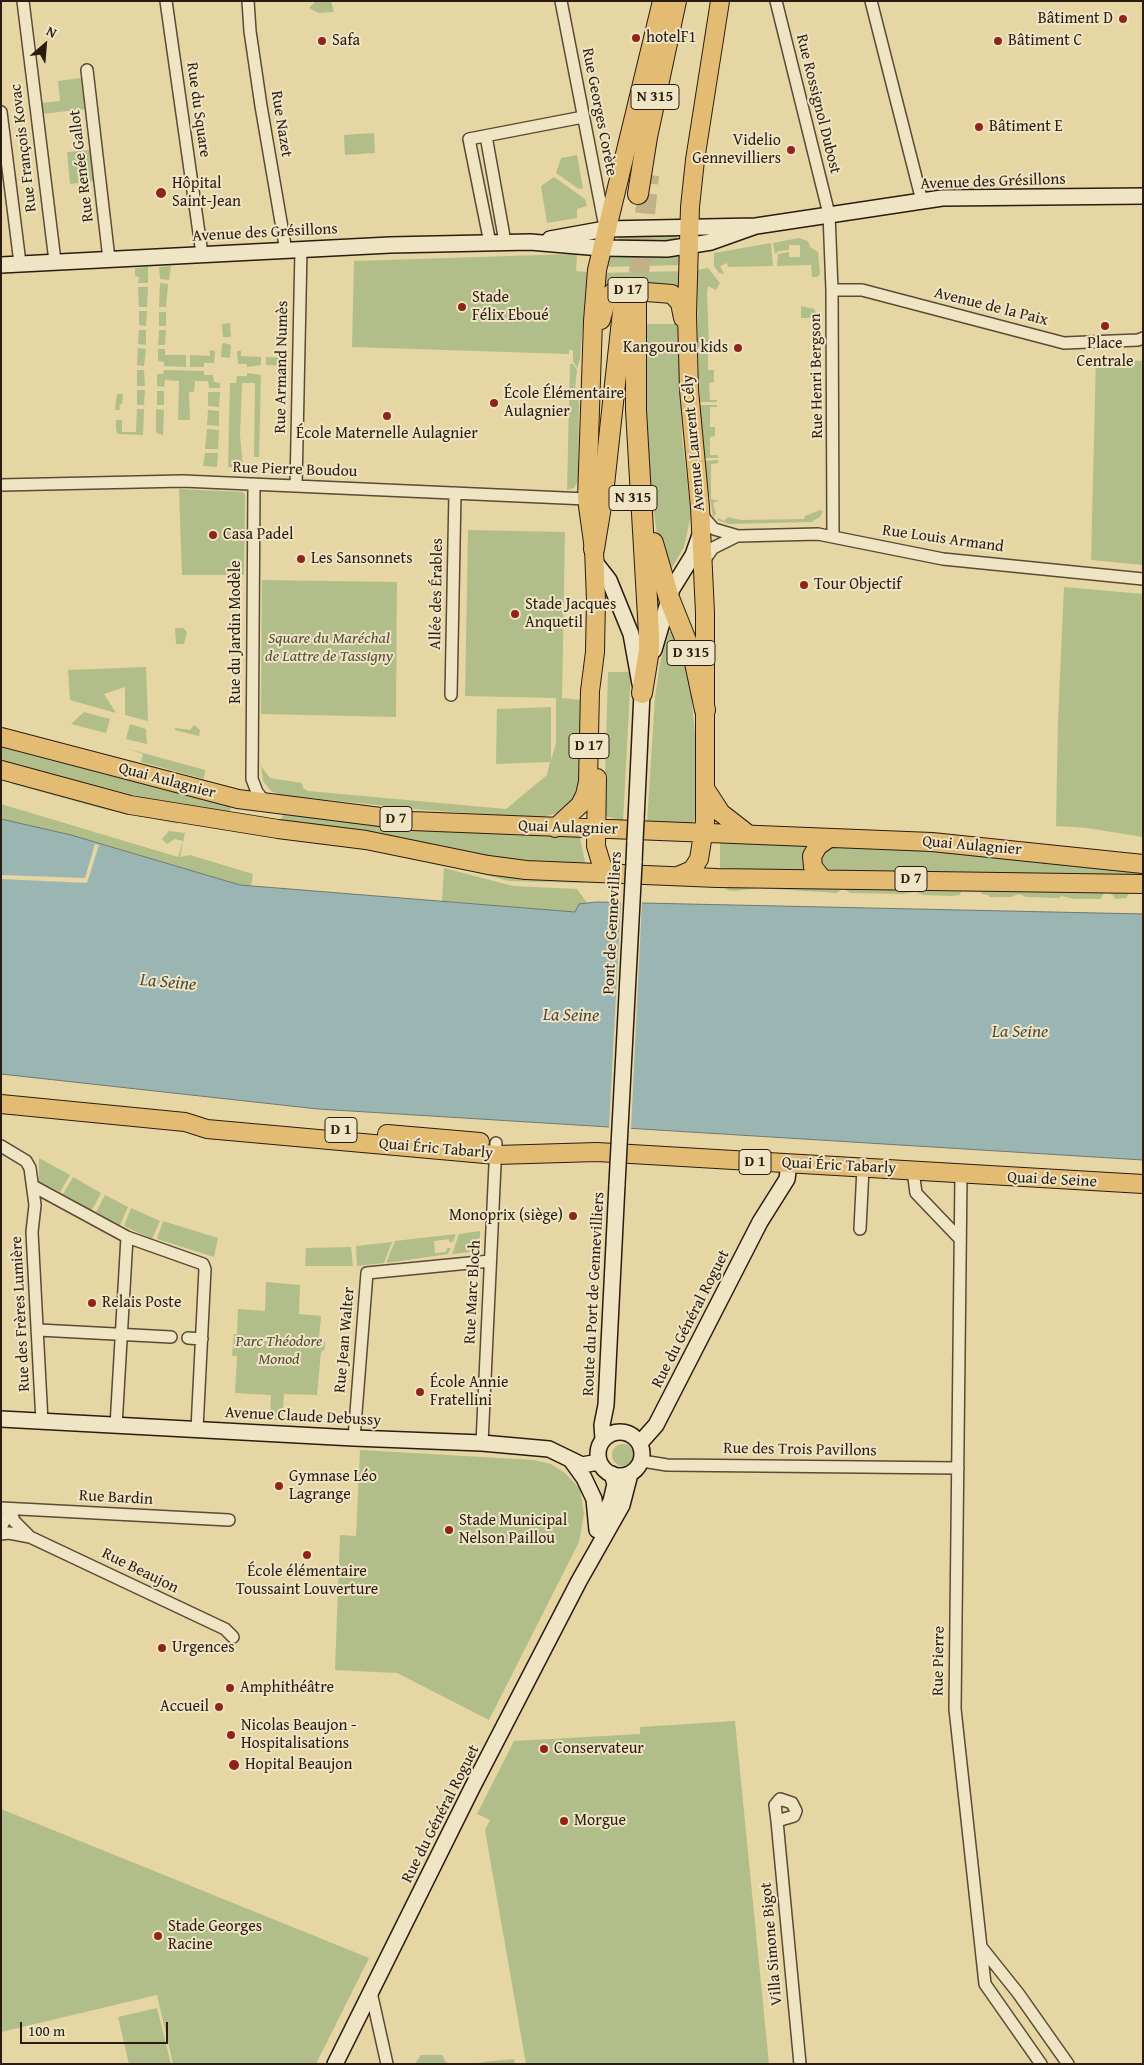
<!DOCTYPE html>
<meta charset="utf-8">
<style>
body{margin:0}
#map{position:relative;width:1144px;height:2065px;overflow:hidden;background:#e6d6a4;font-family:"Gentium Book Plus",serif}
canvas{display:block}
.frame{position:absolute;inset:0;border:2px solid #2b1c11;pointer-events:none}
.north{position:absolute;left:20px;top:20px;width:50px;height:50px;-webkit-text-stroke:4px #efe4c4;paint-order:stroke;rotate:27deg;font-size:14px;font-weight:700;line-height:20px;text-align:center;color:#2b1c11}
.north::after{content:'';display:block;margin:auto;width:18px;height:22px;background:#2b1c11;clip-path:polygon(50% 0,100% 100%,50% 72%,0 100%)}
.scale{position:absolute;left:20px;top:2022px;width:148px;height:22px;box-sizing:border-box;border:2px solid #2b1c11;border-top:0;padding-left:6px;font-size:15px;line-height:18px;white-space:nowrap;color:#2b1c11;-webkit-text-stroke:4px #efe4c4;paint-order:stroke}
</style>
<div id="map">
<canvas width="1144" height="2065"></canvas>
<div class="frame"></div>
<div class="north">N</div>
<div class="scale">100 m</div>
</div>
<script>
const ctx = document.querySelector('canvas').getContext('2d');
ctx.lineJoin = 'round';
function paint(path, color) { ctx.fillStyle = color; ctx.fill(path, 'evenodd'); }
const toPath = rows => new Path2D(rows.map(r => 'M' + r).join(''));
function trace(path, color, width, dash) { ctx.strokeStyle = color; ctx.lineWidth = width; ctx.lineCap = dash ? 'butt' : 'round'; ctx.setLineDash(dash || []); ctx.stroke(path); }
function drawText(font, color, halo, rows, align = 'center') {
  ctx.font = font + ' "Gentium Book Plus",serif'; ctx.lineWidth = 4; ctx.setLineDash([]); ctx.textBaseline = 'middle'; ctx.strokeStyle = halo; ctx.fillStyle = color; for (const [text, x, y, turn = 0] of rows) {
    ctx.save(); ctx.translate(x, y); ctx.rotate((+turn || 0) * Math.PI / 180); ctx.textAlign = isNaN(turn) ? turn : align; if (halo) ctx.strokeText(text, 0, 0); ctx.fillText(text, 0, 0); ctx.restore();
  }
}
paint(toPath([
 [316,1,331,1,334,12,319,13,309,8],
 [81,78,85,109,42,114,41,103,60,101,58,81],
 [374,133,375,153,345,155,344,135],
 [90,150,94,181,70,184,67,152],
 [577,155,583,188,579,189,556,173,561,158],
 [554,177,585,199,587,206,577,209,577,218,547,223,541,186],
 [676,235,677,237,674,241,622,242,619,239,620,236],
 [799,238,808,241,810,247,818,252,820,274,817,277,812,277,811,265,777,266,778,254,789,252,789,257,800,257,800,245,789,245,789,250,779,251,775,254,773,243],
 [771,243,773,266,728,267,727,263,720,266,724,274,719,273,714,266,714,253],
 [571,254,577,255,576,271,587,272,580,360,577,368,573,361,573,350,569,350,569,354,352,347,354,261],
 [679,255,685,265,603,267,608,258,612,257],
 [171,266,169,280,160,279,159,267],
 [148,267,148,283,138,283,139,277,135,276,135,268],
 [708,268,720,283,716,290,708,286,707,293,709,344,716,344,716,346,698,347,697,270],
 [685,271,684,295,602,298,602,273],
 [160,283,168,284,166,307,159,307],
 [138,287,148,287,147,307,139,307],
 [801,306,814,309,819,318,801,318],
 [139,311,147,311,146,326,139,325],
 [159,312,166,312,166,326,159,326],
 [230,323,231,337,223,337,222,324],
 [642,324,678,324,682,436,691,515,684,547,670,571,657,534,651,490],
 [139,330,146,330,146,345,138,344],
 [159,330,166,330,165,345,158,345],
 [224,343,231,345,230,358,221,357,222,344],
 [138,348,146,349,144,366,137,365],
 [158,349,165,349,165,355,186,355,186,367,164,366,164,362,158,361],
 [716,349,716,352,708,352,708,370,714,370,714,382,709,383,710,400,717,400,717,402,700,402,698,350],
 [210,350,215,351,214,363,204,363,204,367,190,367,190,355,210,356],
 [237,351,241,351,241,356,261,357,261,365,247,367,247,364,238,364],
 [266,357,287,358,286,366,266,365],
 [1096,359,1143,361,1143,565,1091,560],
 [570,364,573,364,577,370,575,389,579,403,578,481,574,488,567,490],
 [137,370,144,370,145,386,137,386],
 [164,370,204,371,204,375,213,375,214,382,220,383,220,388,209,388,208,381,195,381,194,392,189,392,190,420,178,420,179,381,165,380,164,387,157,386,157,374,163,374],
 [247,373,261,375,259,457,254,457,255,383,242,383,240,435,243,468,228,467,230,383,236,383,237,376,247,376],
 [137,390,145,390,144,405,137,405],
 [157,391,164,391,164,405,157,405],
 [208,392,220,392,219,407,208,406],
 [117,394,123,394,122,404,119,405,120,410,115,410],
 [700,405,717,405,717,407,710,407,710,427,715,427,715,436,710,437,710,455,718,455,718,458,703,458],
 [137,409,144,409,143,435,118,434,116,430,116,420,122,420,122,432,136,432],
 [156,409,164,410,163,435,156,433],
 [208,410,219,411,219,426,207,425],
 [207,429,219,430,218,449,205,449],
 [205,453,218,453,217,467,203,466],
 [718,460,718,463,711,464,711,499,719,501,713,503,716,514,713,517,704,461],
 [179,489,243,492,245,495,244,575,182,575],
 [820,510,823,511,820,517,811,522,729,524,717,520,719,518,724,521,728,517,741,520,804,519,805,516],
 [468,530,565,532,562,698,582,700,580,785,574,798,561,812,539,818,424,810,281,795,271,791,263,781,261,766,270,778,302,783,303,788,308,791,506,809,547,775,550,762,496,764,497,709,551,707,551,760,556,743,556,698,465,696],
 [262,580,397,582,396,717,261,714],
 [1064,587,1143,594,1143,837,1087,828,1056,826,1058,720],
 [175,628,183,628,187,632,184,644,176,644],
 [669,632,673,632,682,652,691,690,695,734,696,819,692,823,647,823,655,697,660,663],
 [146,667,148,721,125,715,125,687,104,694,116,713,70,700,68,670],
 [608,672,631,672,623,821,608,817,604,814],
 [84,712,110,719,106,733,71,724],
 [130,724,146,729,147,744,126,739],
 [194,725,200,730,199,736,175,730,175,728,190,730],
 [1,743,231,805,230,813,153,800,1,761],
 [125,748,205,770,204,779,141,762,143,754],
 [11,781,108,807,178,823,178,824,107,810,12,784],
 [1,804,178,857,183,841,175,839,167,844,162,839,169,831,185,833,180,857,190,855,253,874,251,886,240,885,71,835,1,819],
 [283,813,490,831,580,837,586,867,541,866,281,824],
 [720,842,809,845,809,871,720,868],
 [827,845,950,850,1143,870,1143,877,829,873,818,863],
 [413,856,584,880,584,883,509,881],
 [444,868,513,886,577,889,587,903,579,905,575,912,442,901],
 [722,885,1131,891,1126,898,1115,899,1113,895,1108,893,1103,894,1101,899,1074,899,1061,896,1059,898,1026,897,1019,894,1011,897,989,897,989,895,981,894,981,892,961,892,960,895,952,896,924,895,915,892,903,894,850,893,843,888,837,893,757,888,735,891,727,890],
 [39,1158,70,1175,60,1192,39,1181],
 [73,1177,101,1193,92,1210,63,1194],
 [105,1195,128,1207,120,1225,96,1212],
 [131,1208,160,1221,152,1239,124,1226],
 [163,1221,218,1238,214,1257,157,1239],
 [480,1231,480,1251,452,1254,459,1234],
 [456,1234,453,1242,449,1242,449,1239,434,1241,435,1253,446,1252,447,1248,451,1248,448,1254,386,1263,395,1241],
 [392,1242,384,1263,357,1266,356,1246],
 [351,1247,353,1266,305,1266,306,1248],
 [266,1282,300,1285,299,1314,321,1316,319,1339,325,1342,325,1349,321,1352,317,1395,284,1394,282,1420,272,1420,270,1417,271,1395,235,1393,237,1356,232,1356,234,1334,237,1334,238,1309,265,1311],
 '612 1455a11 11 0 1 1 22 0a11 11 0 1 1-22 0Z',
 [360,1450,534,1460,551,1464,565,1473,580,1489,584,1514,579,1542,489,1720,397,1673,335,1670,340,1535,356,1536],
 [735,1721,769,2064,526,2064,485,1830,490,1820,477,1814,514,1741,640,1734,640,1727],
 [1,1809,369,1958,316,2064,173,2064,157,1995,1,2032],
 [157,2008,171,2064,129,2064,118,2017],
 [421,2055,442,2055,447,2064,415,2064],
 [514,2059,515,2064,473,2064,483,2062]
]), '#b1be89');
const water = toPath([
 [1,819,71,835,240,885,575,912,579,904,596,902,1143,914,1143,1160,318,1109,1,1074,1,819]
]);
paint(water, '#9bb6b2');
trace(water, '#6e7872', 1);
paint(toPath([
 [95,844,99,845,87,883,1,879,1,875,85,878],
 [621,900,642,901,631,1130,609,1128]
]), '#e6d6a4');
trace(toPath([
 [636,303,649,175]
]), '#c1b187', 20, [20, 10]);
const street = toPath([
 [23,1,55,261],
 [166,1,202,254],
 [248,1,250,31,261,106,286,251],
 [561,1,605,227],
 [776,1,829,214,832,290,833,537],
 [871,1,922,201],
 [87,70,109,259],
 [1,112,20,263],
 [486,136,505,242],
 [490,243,469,139,583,117],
 [832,290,862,290,1064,343,1138,340,1143,338],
 [254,484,252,779,257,792,265,802],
 [1,485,183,481,587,499],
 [296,486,301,250],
 [701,514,714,529,738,536,818,534,943,559,1143,579],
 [703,562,713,548,737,536],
 [451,695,455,493],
 [1,1146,26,1161,30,1168,35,1205,32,1232,42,1422],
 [913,1171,916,1193,960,1239],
 [961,1175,955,1709,985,1984,1041,2064],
 [33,1186,127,1237,203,1264,205,1269,197,1429],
 [860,1229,863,1168],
 [39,1330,171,1337],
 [188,1338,202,1339],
 [116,1426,127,1237],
 [354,1438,367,1273,490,1261],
 [482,1443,496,1143],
 [642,1461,667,1465,958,1468],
 [1,1508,229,1520],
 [10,1509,14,1521,28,1535],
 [1,1528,10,1509],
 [1,1534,9,1533,30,1537,225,1629,233,1637],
 [777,1821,794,1816,796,1811,792,1803,780,1799,775,1805,777,1821,800,2064],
 [982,1948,1018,1993,1068,2064],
 [371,1992,387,2064]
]);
const secondary = toPath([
 [550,239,605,229,756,226,942,198,1143,196],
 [1,265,390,245,530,242,601,248,667,249,711,242,756,226],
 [595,562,609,580,631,634,640,684],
 [654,650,672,589,693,555,700,535],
 [636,820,642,693,645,684],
 [634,863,635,840],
 [1,1419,354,1438,482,1443,549,1449,582,1465,599,1462],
 '598 1454a22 22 0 1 1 44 0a22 22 0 1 1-44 0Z',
 [603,1439,602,1425,606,1405,617,1184],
 [640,1443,656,1425,760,1222,787,1179,789,1164],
 [571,1460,584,1478,594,1499,597,1530],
 [598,1529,611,1501,615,1484,612,1474],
 [335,2064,472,1788,579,1581,622,1505,630,1474]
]);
const primary = toPath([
 [601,320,607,298,613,292,621,290,672,294,680,303,683,318],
 [1,737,238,799,412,821,932,842,1143,864],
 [1,770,130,805,278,829,366,840,488,865,526,870,717,878,1143,884],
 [597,778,596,846,602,866,607,873],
 [706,790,721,813,748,834],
 [555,828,580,805,585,795,588,782,590,691,595,652,596,600,594,549,587,499,593,321,597,270,662,1],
 [680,875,692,870,699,859,705,822,705,613,700,507,689,390,687,314,690,207,695,160,720,1],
 [822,878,813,867,812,856,818,846,828,839],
 [1,1104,185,1122,207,1129,496,1155,597,1152,1143,1184],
 [387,1134,480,1142]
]);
const highway = toPath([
 [638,194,647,137,676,1],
 [636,303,636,410,649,634,649,650,642,693],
 [653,543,669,598,695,663,705,710],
 [594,549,603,494,624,302]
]);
trace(street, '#5a4a36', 14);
trace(secondary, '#2b1c11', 18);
trace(primary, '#2b1c11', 20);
trace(highway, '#2b1c11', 22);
trace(street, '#efe4c4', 11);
trace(secondary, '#efe4c4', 15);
trace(primary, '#e3bb72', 18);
trace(highway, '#e3bb72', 20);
const secondaryBridge = toPath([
 [635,840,636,820],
 [617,1184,634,863]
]);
trace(secondaryBridge, '#2b1c11', 18, []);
trace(secondaryBridge, '#efe4c4', 15);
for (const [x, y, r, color] of [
 [1123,19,5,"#8f2418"],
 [636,38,5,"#8f2418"],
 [322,41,5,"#8f2418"],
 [998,41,5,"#8f2418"],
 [979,127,5,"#8f2418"],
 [791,150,5,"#8f2418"],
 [161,193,6,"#8f2418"],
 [462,307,5,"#8f2418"],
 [1105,326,5,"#8f2418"],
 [738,348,5,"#8f2418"],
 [494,403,5,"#8f2418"],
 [387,416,5,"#8f2418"],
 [213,535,5,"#8f2418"],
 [301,559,5,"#8f2418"],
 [804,585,5,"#8f2418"],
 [515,614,5,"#8f2418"],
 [573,1216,5,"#8f2418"],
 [92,1303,5,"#8f2418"],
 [420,1392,5,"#8f2418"],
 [279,1486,5,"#8f2418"],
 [449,1530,5,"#8f2418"],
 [307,1555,5,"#8f2418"],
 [162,1648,5,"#8f2418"],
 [230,1688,5,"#8f2418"],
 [219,1707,5,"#8f2418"],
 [231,1735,5,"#8f2418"],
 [544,1749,5,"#8f2418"],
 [234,1765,6,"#8f2418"],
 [564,1821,5,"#8f2418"],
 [158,1936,5,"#8f2418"]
]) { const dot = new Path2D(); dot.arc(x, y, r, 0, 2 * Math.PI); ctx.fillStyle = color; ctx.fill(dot); trace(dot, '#efe4c4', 2); }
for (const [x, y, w] of [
 [655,97,48],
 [628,290,40],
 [633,498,48],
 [691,653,48],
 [589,746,40],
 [396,819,32],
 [911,879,32],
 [341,1130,32],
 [755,1162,32]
]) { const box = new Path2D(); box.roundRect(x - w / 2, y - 12.5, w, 25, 4); ctx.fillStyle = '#efe4c4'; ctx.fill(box); trace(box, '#2b1c11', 1); }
drawText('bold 15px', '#2b1c11', null, [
 ["N 315",655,97],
 ["D 17",628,290],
 ["N 315",633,498],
 ["D 315",691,653],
 ["D 17",589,746],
 ["D 7",396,819],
 ["D 7",911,879],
 ["D 1",341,1130],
 ["D 1",755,1162]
]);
drawText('16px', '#2b1c11', '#efe4c4', [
 ["Bâtiment D",1113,19,"right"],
 ["hotelF1",646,38],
 ["Safa",332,41],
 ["Bâtiment C",1008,41],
 ["Bâtiment E",989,127],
 ["Videlio",781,141,"right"],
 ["Gennevilliers",781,159,"right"],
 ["Hôpital",172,184],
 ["Saint-Jean",172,202],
 ["Stade",472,298],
 ["Félix Eboué",472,316],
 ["Place",1105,344,"center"],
 ["Centrale",1105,362,"center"],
 ["Kangourou kids",728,348,"right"],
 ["École Élémentaire",504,394],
 ["Aulagnier",504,412],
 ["École Maternelle Aulagnier",387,434,"center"],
 ["Casa Padel",223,535],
 ["Les Sansonnets",311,559],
 ["Tour Objectif",814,585],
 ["Stade Jacques",525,605],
 ["Anquetil",525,623],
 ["Monoprix (siège)",563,1216,"right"],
 ["Relais Poste",102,1303],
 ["École Annie",430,1383],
 ["Fratellini",430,1401],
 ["Gymnase Léo",289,1477],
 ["Lagrange",289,1495],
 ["Stade Municipal",459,1521],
 ["Nelson Paillou",459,1539],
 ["École élémentaire",307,1572,"center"],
 ["Toussaint Louverture",307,1590,"center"],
 ["Urgences",172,1648],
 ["Amphithéâtre",240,1688],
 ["Accueil",209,1707,"right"],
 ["Nicolas Beaujon -",241,1726],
 ["Hospitalisations",241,1744],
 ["Conservateur",554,1749],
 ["Hopital Beaujon",245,1765],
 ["Morgue",574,1821],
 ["Stade Georges",168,1927],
 ["Racine",168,1945]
], 'left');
drawText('16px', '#2b1c11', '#efe4c4', [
 ["Rue Rossignol Dubost",818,104,76],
 ["Rue du Square",198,110,82],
 ["Rue Georges Corète",599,112,79],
 ["Rue Nazet",281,124,81],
 ["Rue François Kovac",24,148,-97],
 ["Rue Renée Gallot",82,166,-97],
 ["Avenue des Grésillons",993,182,-2],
 ["Avenue des Grésillons",265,233,-3],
 ["Avenue de la Paix",991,307,14],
 ["Rue Armand Numès",282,367,-89],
 ["Rue Henri Bergson",817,376,-91],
 ["Avenue Laurent Cély",694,443,-95],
 ["Rue Pierre Boudou",295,470,2],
 ["Rue Louis Armand",943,539,8],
 ["Allée des Érables",437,594,-89],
 ["Rue du Jardin Modèle",236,632,-90],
 ["Quai Aulagnier",167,781,15],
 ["Quai Aulagnier",568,828,2],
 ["Quai Aulagnier",972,846,5],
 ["Pont de Gennevilliers",613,923,-87],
 ["Quai Éric Tabarly",436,1149,5],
 ["Quai Éric Tabarly",839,1166,3],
 ["Quai de Seine",1052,1180,3],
 ["Rue Marc Bloch",473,1292,-87],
 ["Route du Port de Gennevilliers",594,1294,-87],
 ["Rue des Frères Lumière",21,1314,-93],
 ["Rue du Général Roguet",691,1319,-63],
 ["Rue Jean Walter",345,1340,-85],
 ["Avenue Claude Debussy",303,1417,3],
 ["Rue des Trois Pavillons",800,1450,1],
 ["Rue Bardin",116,1498,3],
 ["Rue Beaujon",140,1571,26],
 ["Rue Pierre",939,1661,-89],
 ["Rue du Général Roguet",441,1814,-63],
 ["Villa Simone Bigot",772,1944,-95]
]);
drawText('italic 16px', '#534d35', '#efe4c4', [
 ["Square du Maréchal",329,639],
 ["de Lattre de Tassigny",329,657],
 ["Parc Théodore",279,1342],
 ["Monod",279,1360]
]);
drawText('italic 18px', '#4d4a41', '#efe4c4', [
 ["La Seine",168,983,5],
 ["La Seine",571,1016,1],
 ["La Seine",1020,1032]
]);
</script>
